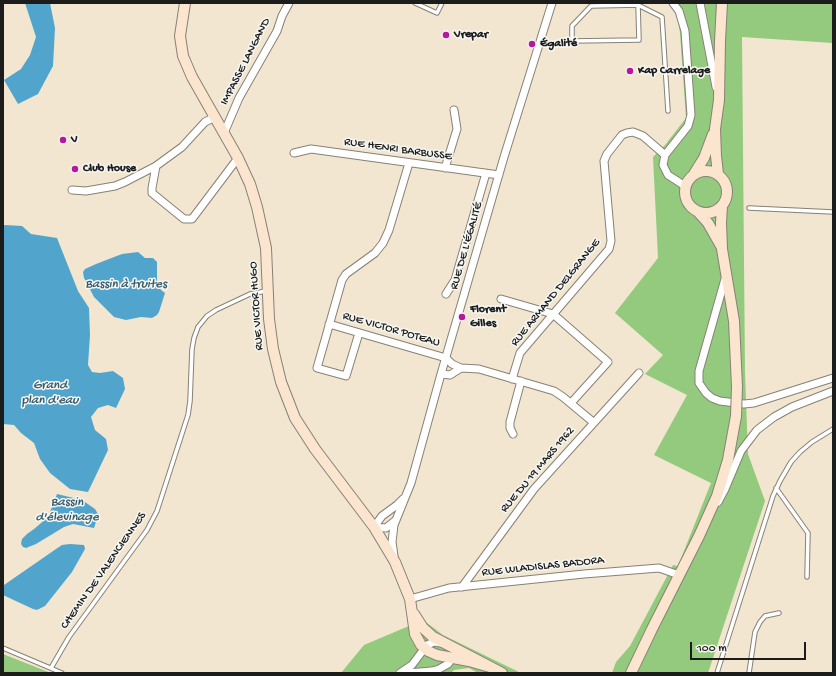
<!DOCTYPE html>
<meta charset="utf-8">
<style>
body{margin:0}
#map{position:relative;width:836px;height:676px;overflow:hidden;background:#f2e6d0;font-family:"Gochi Hand",sans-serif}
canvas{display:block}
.frame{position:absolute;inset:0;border:4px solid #1c1c1c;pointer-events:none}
.scale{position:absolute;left:690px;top:642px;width:116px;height:18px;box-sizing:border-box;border:2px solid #1c1c1c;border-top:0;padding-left:5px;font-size:12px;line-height:14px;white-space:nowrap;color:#1c1c1c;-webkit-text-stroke:3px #f6f6f2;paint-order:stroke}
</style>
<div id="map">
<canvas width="836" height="676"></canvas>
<div class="frame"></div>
<div class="scale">100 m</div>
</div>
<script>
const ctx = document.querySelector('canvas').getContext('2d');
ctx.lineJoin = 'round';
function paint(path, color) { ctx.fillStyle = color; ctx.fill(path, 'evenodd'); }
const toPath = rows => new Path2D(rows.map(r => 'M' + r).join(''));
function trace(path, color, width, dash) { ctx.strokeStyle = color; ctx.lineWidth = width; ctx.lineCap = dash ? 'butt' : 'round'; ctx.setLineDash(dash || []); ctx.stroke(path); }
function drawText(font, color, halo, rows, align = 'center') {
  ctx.font = font + ' "Gochi Hand",sans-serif'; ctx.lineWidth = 3; ctx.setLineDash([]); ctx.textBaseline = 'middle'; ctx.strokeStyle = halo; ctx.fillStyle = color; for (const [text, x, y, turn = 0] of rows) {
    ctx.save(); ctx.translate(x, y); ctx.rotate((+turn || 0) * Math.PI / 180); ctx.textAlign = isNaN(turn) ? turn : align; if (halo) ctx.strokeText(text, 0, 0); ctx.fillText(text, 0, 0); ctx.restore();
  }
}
paint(toPath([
 [673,3,833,3,833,43,742,37,745,373,748,454,765,501,708,673,612,673,616,662,630,646,673,565,678,566,711,483,654,455,687,395,645,374,663,355,615,313,658,258,653,157,665,145,686,118,680,33,677,15,672,8],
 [423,620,443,635,521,673,478,673,469,668,454,670,451,673,341,673,364,645],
 [3,654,51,673,3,673]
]), '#93ca7d');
paint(toPath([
 [25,3,50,3,55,28,53,66,38,94,18,104,4,80,21,69,30,55,36,37],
 [5,225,22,226,31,234,57,238,78,291,89,308,90,335,88,365,92,372,100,373,113,371,123,378,125,389,116,408,108,405,98,408,91,417,95,430,106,439,108,450,88,492,70,489,50,473,40,459,34,443,21,433,14,425,3,424,3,226],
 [138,252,145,258,153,258,157,262,157,281,161,290,165,293,159,312,157,315,152,318,141,317,126,320,114,317,94,297,84,278,83,272,85,269,96,264,122,254],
 [57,494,82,500,95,509,98,514,95,525,94,528,73,524,64,527,36,544,26,548,23,547,21,544,22,539,27,534,34,529,47,518,50,512],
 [70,544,84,545,85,549,72,572,45,606,37,610,33,609,3,595,4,585,56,549,62,545]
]), '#51a5cd');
const lane = toPath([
 [415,3,437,13,442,3],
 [638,3,638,5,639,40,572,41,572,26,591,6,638,5,662,17,668,111],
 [749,208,833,212],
 [776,488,808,533,807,577],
 [3,648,62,673],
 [51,668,69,637,147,530,157,511,188,415,190,401,192,349,194,338,198,327,207,316,216,310,250,294,266,291],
 [717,673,773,496,780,481,791,462,800,452,812,442,833,429],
 [749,673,755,632,760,622,765,616,779,613]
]);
const street = toPath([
 [673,3,679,11,685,31,691,115,688,126,665,155,663,165,668,175,685,186],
 [700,3,716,87],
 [215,117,205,122,182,147,156,166,152,188,152,193,184,219,192,219,238,158],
 [224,133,239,98,277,31,282,16,289,3],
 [294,153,311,149,499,175],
 [445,168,457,129,454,110],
 [72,190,86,191,115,186,125,182,156,166],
 [725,279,699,371,699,383,706,393,712,398,720,401,744,404,754,403,833,378],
 [446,294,455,280,457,273,486,173],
 [501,299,553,314,608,362,571,403],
 [329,324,446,358,452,364,461,368,479,369,554,391,563,397,593,422],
 [359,333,346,376,317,368,342,280,346,274,375,253,383,243,389,230,409,163],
 [441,374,450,375,461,368],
 [512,379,520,353,609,249,611,241,604,161,607,154,622,135,627,133,633,132,643,136,665,155],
 [513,434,510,428,510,422,521,381],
 [718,502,725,489,741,451,757,430,774,417,792,407,833,391],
 [396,520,386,528,374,527,382,516,397,505,403,499],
 [394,556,392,542,394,525,411,483,441,374,504,157,552,3],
 [462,587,534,489,639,373],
 [410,599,449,588,584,574,659,568,679,575],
 [400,673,412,665,427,645,434,642,441,643],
 [407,673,432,671,439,669,448,664,454,655]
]);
const secondary = toPath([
 [185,3,180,36,183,56,192,77,238,158,250,184,257,207,266,248,269,319,273,349,281,382,295,418,315,449,374,527,395,562,410,599,415,634,421,645,428,651,437,655,469,661,490,667],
 '685 192a21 21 0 1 1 42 0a21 21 0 1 1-42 0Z',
 [694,174,704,158,713,134],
 [718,174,716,156,715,129,719,100,720,41,722,3],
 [722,206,721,223,722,249,734,321,737,387],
 [698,212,708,223,721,246],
 [414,614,423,628,433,637,502,673],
 [631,673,652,629,699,536,717,496,728,460,736,416]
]);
trace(lane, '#878176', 5.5);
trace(street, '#878176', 9);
trace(secondary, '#878176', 12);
trace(lane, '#fff', 3.5);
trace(street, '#fff', 7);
trace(secondary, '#fbe5cf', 10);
const secondaryBridge = toPath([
 [736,416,737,387]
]);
trace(secondaryBridge, '#878176', 12, []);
trace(secondaryBridge, '#fbe5cf', 10);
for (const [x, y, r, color] of [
 [446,35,4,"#b5179e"],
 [532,44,4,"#b5179e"],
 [630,71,4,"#b5179e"],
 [63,140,4,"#b5179e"],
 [75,169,4,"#b5179e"],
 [462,317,4,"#b5179e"]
]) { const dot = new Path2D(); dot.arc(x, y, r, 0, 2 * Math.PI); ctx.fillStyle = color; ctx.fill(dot); trace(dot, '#f6f6f2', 1.5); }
drawText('bold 12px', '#1c1c1c', '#f6f6f2', [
 ["Vrepar",454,35],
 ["Égalité",540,44],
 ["Kap Carrelage",638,71],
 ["V",71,140],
 ["Club House",83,169],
 ["Florent",470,310],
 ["Gilles",470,324]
], 'left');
drawText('12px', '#1c1c1c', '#f6f6f2', [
 ["IMPASSE LANGAND",246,62,-63],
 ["RUE HENRI BARBUSSE",398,150,8],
 ["RUE DE L'ÉGALITÉ",467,246,-74],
 ["RUE ARMAND DELGRANGE",556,293,-51],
 ["RUE VICTOR HUGO",257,306,-94],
 ["RUE VICTOR POTEAU",391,330,16],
 ["RUE DU 19 MARS 1962",538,470,-50],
 ["RUE WLADISLAS BADORA",543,567,-6],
 ["CHEMIN DE VALENCIENNES",104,571,-55]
]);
drawText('italic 13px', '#345a6c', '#f6f6f2', [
 ["Bassin à truites",126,285],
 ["Grand",50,386],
 ["plan d'eau",50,401],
 ["Bassin",67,503],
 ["d'élevinage",67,518]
]);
</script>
